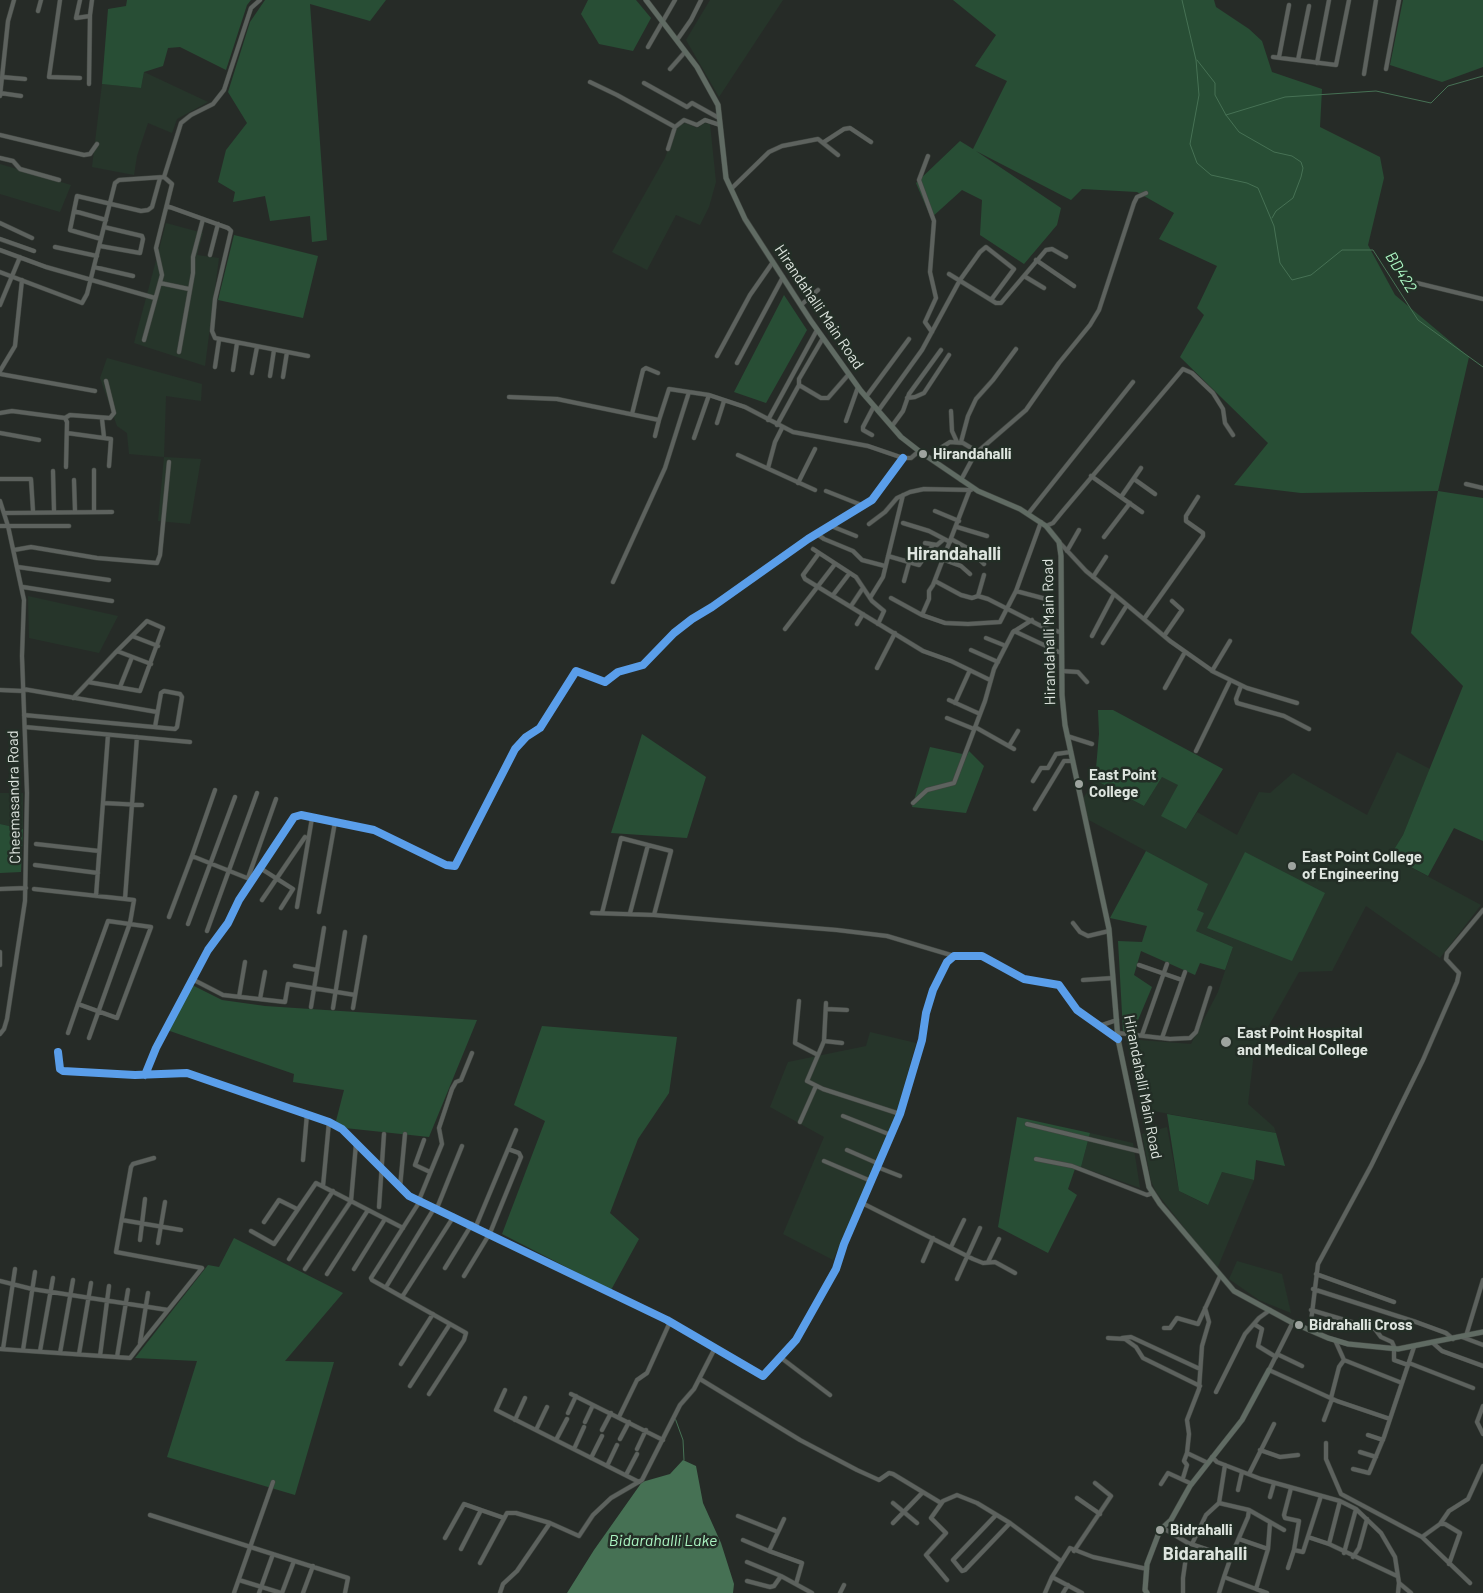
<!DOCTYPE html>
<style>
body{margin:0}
canvas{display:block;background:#262b27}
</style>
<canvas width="1483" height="1593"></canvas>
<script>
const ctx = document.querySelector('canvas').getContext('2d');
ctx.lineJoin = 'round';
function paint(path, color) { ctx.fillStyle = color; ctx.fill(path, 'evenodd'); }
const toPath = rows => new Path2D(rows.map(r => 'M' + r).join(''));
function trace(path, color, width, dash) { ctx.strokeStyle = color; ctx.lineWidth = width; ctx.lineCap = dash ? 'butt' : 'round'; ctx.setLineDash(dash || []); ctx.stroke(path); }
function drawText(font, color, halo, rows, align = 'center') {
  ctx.font = font + ' Barlow,sans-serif'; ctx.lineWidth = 5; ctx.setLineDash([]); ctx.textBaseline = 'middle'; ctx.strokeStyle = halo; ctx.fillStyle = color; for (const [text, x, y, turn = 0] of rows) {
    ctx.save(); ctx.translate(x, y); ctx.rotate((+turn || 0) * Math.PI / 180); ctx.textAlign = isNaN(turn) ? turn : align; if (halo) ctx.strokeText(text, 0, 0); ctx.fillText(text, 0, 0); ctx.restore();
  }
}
paint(toPath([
 [710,0,783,0,719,97,686,40],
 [144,72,208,102,177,119,172,133,148,123,137,156,134,175,92,167,102,84,141,88],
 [685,123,697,128,705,123,710,124,716,182,709,207,700,225,676,215,647,270,612,252,665,158,676,128],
 [0,164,71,185,60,212,0,194],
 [166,223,203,233,197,255,219,258,205,366,134,343],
 [107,358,202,384,201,401,166,396,164,457,201,459,190,524,158,521,164,457,129,454,127,433,117,426,100,378],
 [28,596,118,616,99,653,29,638],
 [1397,752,1430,769,1403,835,1390,856,1481,905,1440,958,1366,906,1332,971,1299,972,1254,1052,1248,1104,1274,1127,1276,1133,1142,1109,1128,1039,1191,1044,1218,992,1233,947,1196,931,1197,910,1207,884,1087,819,1082,800,1095,780,1144,806,1162,777,1179,785,1162,816,1186,829,1197,812,1237,835,1259,792,1270,793,1293,773,1367,815],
 [0,793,23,793,23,829,0,824],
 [870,1032,916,1043,895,1118,833,1260,783,1234,824,1137,770,1107,788,1062,866,1046],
 [1167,1127,1179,1191,1207,1205,1222,1172,1254,1180,1217,1269,1156,1192,1151,1181,1142,1134],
 [1090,1133,1133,1143,1140,1188,1081,1167],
 [1237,1261,1282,1274,1291,1313,1259,1300,1229,1279]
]), '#26352a');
paint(toPath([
 [127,0,251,0,247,5,226,70,180,47,168,48,163,66,144,72,141,88,102,84,108,9,126,6],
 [265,0,386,0,370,21,310,4,327,240,312,242,310,216,270,221,265,196,233,202,235,192,218,182,226,150,247,123,228,92,250,22],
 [588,0,636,0,651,18,633,51,599,44,581,14],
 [953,0,1214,0,1216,7,1249,29,1262,41,1272,72,1322,89,1320,127,1380,157,1384,178,1368,245,1395,295,1469,357,1438,491,1483,498,1483,841,1454,828,1428,876,1390,856,1403,835,1463,686,1411,633,1438,491,1301,493,1234,485,1268,443,1180,357,1204,315,1197,308,1217,266,1159,239,1174,213,1137,192,1082,189,1071,200,976,151,1061,208,1057,225,1024,264,980,235,982,200,962,190,931,218,916,183,960,141,973,149,1007,81,975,66,996,35],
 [1403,0,1483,0,1483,67,1442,82,1390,65],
 [234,235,318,256,303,318,218,300],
 [784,295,807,330,766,403,734,392],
 [1098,710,1113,710,1223,769,1186,829,1161,816,1178,785,1162,777,1144,806,1095,780,1099,734],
 [642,734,706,777,687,838,611,833],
 [930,747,967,755,969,751,984,766,966,813,912,807],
 [0,824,23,829,21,872,0,873],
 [1146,851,1208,884,1197,910,1204,913,1196,931,1233,947,1225,970,1200,963,1195,975,1141,951,1134,975,1152,987,1133,1032,1123,1031,1118,941,1142,942,1147,926,1110,918],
 [1245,852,1325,893,1292,961,1207,928],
 [192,985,222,1000,265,1006,477,1020,429,1137,345,1128,336,1121,344,1090,293,1082,294,1074,167,1030],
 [542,1026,677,1037,669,1093,638,1139,610,1213,639,1239,611,1290,502,1234,545,1121,514,1105],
 [1167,1114,1276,1133,1285,1166,1256,1160,1254,1180,1222,1172,1208,1205,1179,1191],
 [1017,1117,1090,1133,1081,1167,1076,1166,1068,1189,1077,1195,1048,1253,998,1227],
 [234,1238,343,1293,285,1361,334,1362,295,1495,167,1457,197,1361,135,1358,208,1265,219,1267]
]), '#284e35');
paint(toPath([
 [683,1460,696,1466,703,1503,721,1543,734,1584,733,1593,567,1593,594,1550,642,1482,670,1474]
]), '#467154');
trace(toPath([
 [1182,0,1196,60,1199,95,1190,144,1197,163,1211,175,1247,183,1258,188,1274,226,1280,263,1292,280,1311,275,1342,250,1373,250,1418,320,1483,367],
 [1197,60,1215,83,1215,95,1226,115,1239,132,1274,152,1292,156,1301,162,1303,168,1301,177,1293,198,1276,211,1272,218],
 [1226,115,1285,97,1376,91,1431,103,1448,86,1483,76],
 [675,1418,683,1440,684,1460]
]), '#467154', 1);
const minor = toPath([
 [60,0,49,77,80,78],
 [80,0,76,18,90,16],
 [38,11,41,0],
 [677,40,691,20,701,0],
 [648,47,675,0],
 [1273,57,1336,65,1349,0],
 [1279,57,1289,5],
 [1298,60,1309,6],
 [1317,63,1329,0],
 [670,69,685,52],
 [1386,69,1399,0],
 [1364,74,1376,0],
 [2,77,25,79],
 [590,82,617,95,675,127,684,120,697,125,705,120,720,125],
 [644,83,687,107,692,103,719,118],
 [89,84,90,15,92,0],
 [0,93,21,96],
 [0,96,8,21,14,0],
 [0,135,84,155,90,154,97,144],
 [824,142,844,129,850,128,871,142],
 [668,149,675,127],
 [928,156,919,180,934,221,930,272,936,298,925,322,932,332],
 [0,158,13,161,20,169,59,180],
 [164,177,181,123,191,115,213,104,224,90,251,8,260,0],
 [731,189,769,152,782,146,818,139,838,155],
 [167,206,228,228,231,231,215,299,212,331,215,338,308,356],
 [74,211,106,220],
 [0,223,32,238],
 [0,239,34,251],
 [101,239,70,230,77,196,141,211,148,210,152,207,160,178],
 [100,246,140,253,143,239,142,236,104,227],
 [55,247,97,256],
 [0,250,46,267,155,298],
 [210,255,218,224],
 [1036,260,1074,286],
 [94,267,133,276],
 [0,272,82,303,87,294,115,183,119,180,164,177,172,184,156,248,162,275,144,340],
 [949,274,996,303,1001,303,1046,250,1052,249,1066,257],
 [1024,276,1044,288],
 [160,283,189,289],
 [1417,283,1483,299],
 [0,305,20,257],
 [801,305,818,290],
 [823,338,799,379,799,385,821,398,828,398,849,374],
 [179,352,193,273,193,257,203,219],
 [717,356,750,295,773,262],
 [737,363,783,277],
 [215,367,219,340],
 [233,370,237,343],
 [0,371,15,346,22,280],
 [252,373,257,347],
 [0,374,95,391],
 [270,376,274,350],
 [283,377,287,352],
 [509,397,557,399,659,420,669,389,709,395,745,407,793,432,868,446,903,458,911,458,919,451],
 [866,397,909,339],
 [907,398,915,397,924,393,949,355],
 [878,411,922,350,960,280,980,252,986,247,1014,269,991,300],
 [951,411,952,431,957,442],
 [0,413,12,411,65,418,70,415,110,418,114,413,106,381],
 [632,414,643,370,646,368,658,373],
 [65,418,67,422,66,467],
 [102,419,104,437],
 [768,420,817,330],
 [846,421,858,387],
 [717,423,724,401],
 [777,425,799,385],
 [892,426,903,411,909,394,941,350],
 [0,433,39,440],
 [67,433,111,439,109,466],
 [872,435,863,430,863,427,874,406],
 [655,436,659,420],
 [694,438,709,395],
 [961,442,968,416,976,399,993,380,1016,349],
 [738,455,815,490],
 [932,460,942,447,950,442,963,443,978,452],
 [768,468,775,442,782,428],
 [94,470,94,512],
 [53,471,54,511],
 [1091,476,1142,512],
 [0,479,31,479,33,511],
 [1134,479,1155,494],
 [74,480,75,511],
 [961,480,975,454,1026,410,1059,363,1090,325,1099,310,1134,203,1137,197,1146,193],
 [798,483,815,449],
 [1466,484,1483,488],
 [826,491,864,506],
 [1121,497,1141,468],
 [0,501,8,526,24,600,22,656,27,793,25,901,7,1019,4,1029,0,1034],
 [935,511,959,521],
 [4,513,112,512],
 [1028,514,1133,382],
 [903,523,929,531,950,542],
 [869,524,885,512,897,498,910,492,924,489,971,490],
 [0,526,69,526],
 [831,526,856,536],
 [1046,526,1053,523,1062,512,1183,369,1192,373,1213,393,1223,409,1225,423,1233,435],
 [957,527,987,536],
 [817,534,824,539,853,551,862,560,885,566],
 [1104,537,1130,503],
 [951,539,969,549,984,564],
 [1059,542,1086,571,1114,594,1170,641,1214,672,1247,688,1297,703],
 [925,543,937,545,944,539],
 [813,549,856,577,872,601,884,611,878,624],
 [14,550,31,547,97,558,157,563,160,555,169,462],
 [1067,551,1079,530],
 [819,553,803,575,805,579,923,651,951,661,990,680],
 [888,556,919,565,933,545],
 [942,559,961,566,970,574],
 [18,567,109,580],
 [1093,577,1106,557],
 [904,581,909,563],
 [935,581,961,595,972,598,978,596,988,599,1045,628,1060,632],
 [613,582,665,468,689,392],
 [23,587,112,601],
 [1016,591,1046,599],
 [833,595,849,574],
 [978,596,984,575],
 [870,598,883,577,903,495],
 [891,598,922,615,945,623,968,624,1000,622,1016,591,1041,522],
 [851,606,863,588],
 [922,615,929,599,929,591,933,585,970,489],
 [1144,619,1203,536,1203,533,1186,521,1186,516,1198,497],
 [857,624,863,614],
 [785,629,835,564],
 [1014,631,1061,653],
 [132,636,158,646],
 [1092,636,1114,594],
 [1164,636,1182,610,1172,601],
 [986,638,1006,646],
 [1103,643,1127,605],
 [971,650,998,662],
 [117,651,151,664],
 [877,668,895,633],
 [1062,671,1078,672,1087,682],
 [1212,671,1230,641],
 [1241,686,1236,699,1237,703,1284,716,1309,729],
 [120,687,132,657],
 [1165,688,1185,652],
 [23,689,157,712],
 [0,690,23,691],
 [73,698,88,682,115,653,147,621,163,628,140,691,88,682],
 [949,700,980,714],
 [955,703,970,670],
 [24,715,175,729,177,727,182,697,180,694,164,691,161,693,155,727],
 [947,718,974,729],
 [25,727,190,742],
 [975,727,1014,749],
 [1067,736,1092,744],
 [1009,746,1018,731],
 [1196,751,1230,681],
 [1033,781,1041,768,1048,768,1056,754,1071,752],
 [103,803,142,805],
 [913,803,927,790,954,783,985,701,994,669,1013,632,1032,620],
 [1035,809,1064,761,1073,761],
 [36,844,99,851],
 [192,856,215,790],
 [35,865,98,873],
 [260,868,293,889,281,908],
 [248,878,276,799],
 [0,889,26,888],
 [34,889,134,900,130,923,89,1038],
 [96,896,108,735],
 [125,899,137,737],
 [262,900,305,837],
 [297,907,312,818],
 [319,912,335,822],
 [592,913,654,915,837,930,887,936,954,956],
 [602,913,621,838,671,851,654,915],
 [630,913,648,845],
 [169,917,192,856,252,880],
 [1073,923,1080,932,1088,936,1109,931],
 [188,924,235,797],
 [207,931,257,793],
 [0,952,0,965],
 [1139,965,1182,980],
 [295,966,317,970],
 [192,979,223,995,285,1002,288,984,355,995],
 [1083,980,1113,978],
 [239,997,245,962],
 [260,999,265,972],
 [799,1001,795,1043,818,1055],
 [826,1003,824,1041,807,1081,823,1089,900,1114],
 [311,1007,324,928],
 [333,1008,345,932],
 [353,1008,365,937],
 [826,1009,847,1010],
 [1099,1026,1117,1020],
 [68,1033,78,1004,108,921,151,927,117,1018,78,1004],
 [1118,1033,1170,1039,1190,1038,1196,1032,1210,988],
 [1142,1035,1167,964],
 [1162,1038,1185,972],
 [824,1041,842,1043],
 [58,1052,60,1069,63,1071,135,1075,187,1073,329,1122,342,1129,409,1196,667,1320,763,1376,796,1340,836,1269,844,1244,900,1114,922,1040,926,1013,933,990,947,962,954,956,982,956,1024,979,1059,985,1077,1010,1118,1039],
 [145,1075,156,1048,208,950,228,923,239,900,294,817,301,815,374,830,446,865,455,866,515,749,526,737,540,728,576,671,605,682,618,672,643,665,674,633,692,619,712,607,808,539,872,500,903,458],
 [843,1116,891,1135],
 [800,1122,816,1086],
 [1027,1124,1142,1152],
 [424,1140,415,1165,430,1172],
 [847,1150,879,1164],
 [1036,1159,1072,1166,1147,1195,1153,1193],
 [303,1160,307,1114],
 [824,1161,871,1181],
 [877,1167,900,1176],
 [323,1186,329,1122],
 [400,1187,405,1134],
 [419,1200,442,1144,439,1128,452,1089,456,1082,461,1080,472,1053],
 [420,1201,371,1278,372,1280,466,1333,464,1340,429,1394],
 [862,1203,973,1259,983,1263,995,1262,1015,1273],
 [379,1207,384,1134],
 [437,1208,462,1146],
 [122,1220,181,1230],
 [264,1222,279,1200,297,1209],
 [476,1226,516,1130],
 [251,1231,274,1244,316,1183,403,1228],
 [490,1233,521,1157,519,1153,508,1149],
 [140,1240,145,1199],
 [158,1243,165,1202],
 [951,1247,964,1220],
 [289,1259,333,1191],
 [923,1261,933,1238],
 [988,1262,999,1239],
 [445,1268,472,1224],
 [305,1269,351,1201,356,1144],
 [354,1269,385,1219],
 [327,1274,368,1210],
 [1316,1274,1394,1302],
 [464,1276,490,1233],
 [957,1279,980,1228],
 [0,1281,32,1289,168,1310],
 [386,1287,435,1207],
 [1313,1289,1416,1322,1446,1333,1453,1339],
 [402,1297,454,1216],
 [1311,1310,1375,1329,1381,1337,1392,1342,1395,1349],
 [1293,1322,1269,1370,1337,1401,1390,1419],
 [1254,1324,1262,1329,1258,1346,1276,1357],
 [1164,1328,1170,1328,1177,1318,1198,1324,1220,1276],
 [1310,1330,1318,1264,1371,1166,1423,1060,1457,982,1459,973,1446,959,1447,953,1483,910],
 [1466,1336,1483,1280],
 [1462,1337,1483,1345],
 [1108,1338,1125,1339,1136,1347,1143,1358,1200,1386],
 [1122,1338,1131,1337,1200,1369],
 [1335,1340,1344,1360,1402,1383],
 [140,1343,148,1293],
 [1433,1343,1442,1351,1483,1366],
 [0,1349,130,1358,140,1345,202,1268,116,1252,131,1167,133,1164,154,1158],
 [3,1349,15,1269],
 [1394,1349,1394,1360,1408,1365],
 [23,1350,35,1272],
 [40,1351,53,1278],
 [60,1353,73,1280],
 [79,1354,91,1283],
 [1277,1354,1302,1366],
 [100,1356,109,1286],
 [117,1357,128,1290],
 [780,1357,830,1395],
 [1409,1363,1473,1388],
 [401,1364,433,1314],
 [700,1379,800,1440,857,1470,879,1480,889,1473,893,1474,941,1503],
 [410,1386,450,1324],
 [505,1390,496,1410,639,1482],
 [1216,1392,1245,1334,1259,1318,1270,1310],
 [571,1394,663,1440],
 [1331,1398,1339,1367,1344,1360],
 [1483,1406,1477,1422,1483,1434],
 [568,1413,576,1396],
 [619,1417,637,1380,647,1373,670,1322],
 [515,1420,525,1398],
 [1324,1420,1332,1399],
 [585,1422,593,1405],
 [536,1430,547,1407],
 [602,1430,611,1413],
 [1368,1435,1383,1440],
 [620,1439,629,1422],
 [556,1440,567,1419],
 [1326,1443,1326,1459,1341,1494,1422,1537,1470,1583],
 [574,1449,584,1427],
 [637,1449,646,1430],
 [1260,1450,1280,1457,1298,1455],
 [1360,1452,1376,1457],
 [1187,1453,1189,1434,1187,1420,1199,1389,1202,1346,1209,1322,1205,1308],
 [1212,1457,1217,1462,1261,1479,1340,1501,1329,1544],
 [591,1458,602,1436],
 [607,1466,617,1445],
 [1353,1469,1369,1473,1384,1437,1414,1347],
 [1249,1474,1274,1424],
 [626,1475,637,1454],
 [1183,1478,1187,1465,1184,1461,1187,1453,1208,1463],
 [1161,1484,1168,1473,1192,1484],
 [1291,1488,1284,1515,1285,1518,1299,1521,1294,1550,1303,1552,1321,1496],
 [1238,1490,1242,1472],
 [1270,1497,1274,1483],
 [1077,1498,1100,1514],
 [1340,1501,1356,1509,1381,1533,1395,1557,1399,1583,1398,1593],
 [893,1503,917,1523],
 [1219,1503,1225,1465],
 [1249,1510,1284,1530],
 [150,1515,348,1578,345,1593],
 [996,1515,953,1560,962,1571,965,1570,1010,1523,1061,1561],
 [738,1516,778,1532,769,1551,802,1563,796,1584],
 [893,1523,923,1492],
 [1440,1524,1445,1524,1460,1533,1449,1564],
 [1163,1528,1188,1543,1221,1554,1232,1554,1248,1517,1249,1510,1219,1503,1206,1515,1192,1544],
 [778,1532,784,1519],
 [1308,1537,1329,1544,1397,1576],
 [1422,1537,1440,1524,1449,1511,1468,1499,1483,1466],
 [445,1538,464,1504,481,1510],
 [1239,1539,1268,1549,1256,1589,1267,1593],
 [743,1540,769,1551],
 [461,1549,481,1510,504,1518],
 [1268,1549,1270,1523],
 [1074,1551,1111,1496,1095,1483],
 [1344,1553,1356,1509],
 [1232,1554,1224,1577,1256,1589],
 [1353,1557,1359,1548,1367,1519],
 [747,1562,781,1576],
 [480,1563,507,1513,516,1513,550,1523],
 [1288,1568,1294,1550],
 [239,1580,281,1593],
 [947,1580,926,1555,946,1533,931,1518,943,1501,957,1495,977,1503,1010,1523],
 [747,1581,770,1587,774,1586,781,1576,812,1593],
 [1399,1583,1411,1593],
 [234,1593,273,1482],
 [259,1593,273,1554],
 [282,1593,294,1561],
 [303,1593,313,1566],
 [500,1593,503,1584,517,1571,550,1523,579,1536,593,1515,611,1498,642,1480,680,1405,694,1389,715,1348],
 [840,1593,844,1585],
 [1045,1593,1052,1577],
 [1063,1593,1068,1585],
 [1082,1593,1052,1577,1070,1548,1093,1557,1147,1569],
 [1183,1593,1183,1578,1188,1543],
 [1219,1593,1224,1577]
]);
const major = toPath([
 [646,0,697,67,718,105,726,178,745,219,811,321,861,391,901,437,919,451,978,491,1020,509,1046,526,1059,542,1061,556,1062,695,1065,725,1109,929,1118,1039,1149,1187,1160,1204,1234,1291,1291,1322,1328,1338,1348,1344,1398,1349,1483,1332],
 [1147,1593,1145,1590,1147,1564,1160,1530,1171,1520,1190,1486,1242,1420,1269,1370]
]);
trace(minor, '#404641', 5);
trace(major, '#404641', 6);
trace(minor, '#5d625e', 4);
trace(major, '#606b63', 5);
trace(toPath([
 [58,1052,60,1069,63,1071,135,1075,187,1073,329,1122,342,1129,409,1196,667,1320,763,1376,796,1340,836,1269,844,1244,900,1114,922,1040,926,1013,933,990,947,962,954,956,982,956,1024,979,1059,985,1077,1010,1118,1039],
 [145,1075,156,1048,208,950,228,923,239,900,294,817,301,815,374,830,446,865,455,866,515,749,526,737,540,728,576,671,605,682,618,672,643,665,674,633,692,619,712,607,808,539,872,500,903,458]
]), '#5a9eea', 8);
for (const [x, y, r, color] of [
 [923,454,5,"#9ea49f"],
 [1079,784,5,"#9ea49f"],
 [1292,866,5,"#9ea49f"],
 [1226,1042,6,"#9ea49f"],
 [1299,1325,5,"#9ea49f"],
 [1160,1530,5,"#9ea49f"]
]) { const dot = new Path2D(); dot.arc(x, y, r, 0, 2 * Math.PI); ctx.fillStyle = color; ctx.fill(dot); trace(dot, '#232e26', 2); }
drawText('15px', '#dee5df', '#232e26', [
 ["Hirandahalli Main Road",819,307,56],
 ["Hirandahalli Main Road",1049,632,-91],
 ["Cheemasandra Road",14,797,-91],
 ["Hirandahalli Main Road",1143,1087,79]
]);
drawText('bold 15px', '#dee5df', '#232e26', [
 ["Hirandahalli",933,454],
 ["East Point",1089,775],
 ["College",1089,792],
 ["East Point College",1302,857],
 ["of Engineering",1302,874],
 ["East Point Hospital",1237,1033],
 ["and Medical College",1237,1050],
 ["Bidrahalli Cross",1309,1325],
 ["Bidrahalli",1170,1530]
], 'left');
drawText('italic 16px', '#acf6c3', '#232e26', [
 ["BD422",1401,272,58],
 ["Bidarahalli Lake",663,1541]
]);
drawText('bold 18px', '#dee5df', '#232e26', [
 ["Hirandahalli",954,554],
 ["Bidarahalli",1205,1554]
]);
</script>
